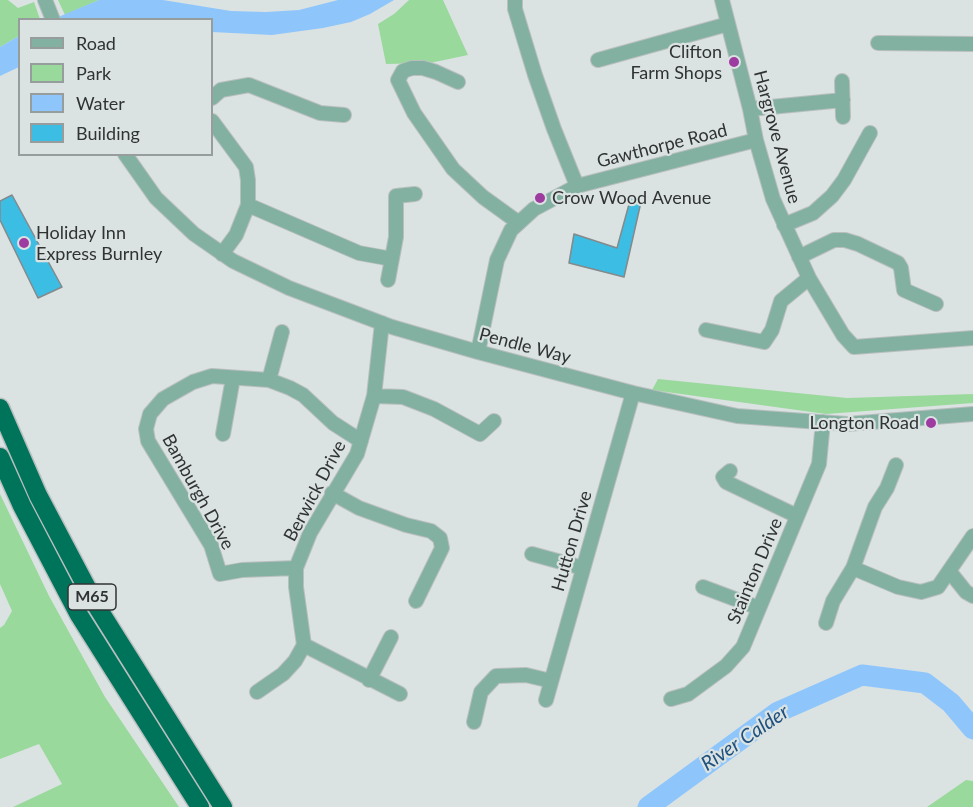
<!DOCTYPE html>
<style>
body{margin:0}
#map{position:relative;width:973px;height:807px;overflow:hidden;background:#dbe2e2;font-family:Lato,sans-serif}
canvas{display:block}
.legend{position:absolute;left:18px;top:18px;width:195px;height:138px;box-sizing:border-box;background:#dbe2e2;border:2px solid #979c9c;margin:0;padding:8px 10px;list-style:none;font-size:18px;color:#303333}
.legend li{display:flex;align-items:center;gap:12px;height:30px}
.legend b{width:30px;border:2px solid #979c9c}
</style>
<div id="map">
<canvas width="973" height="807"></canvas>
<ul class="legend">
<li><b style="height:8px;background:#83b1a1"></b>Road</li>
<li><b style="height:16px;background:#9ad99c"></b>Park</li>
<li><b style="height:16px;background:#8ec6fc"></b>Water</li>
<li><b style="height:16px;background:#3cbde4"></b>Building</li>
</ul>
</div>
<script>
const ctx = document.querySelector('canvas').getContext('2d');
ctx.lineJoin = 'round';
function paint(path, color) { ctx.fillStyle = color; ctx.fill(path, 'evenodd'); }
const toPath = rows => new Path2D(rows.map(r => 'M' + r).join(''));
function trace(path, color, width, dash) { ctx.strokeStyle = color; ctx.lineWidth = width; ctx.lineCap = dash ? 'butt' : 'round'; ctx.setLineDash(dash || []); ctx.stroke(path); }
function drawText(font, color, halo, rows, align = 'center') {
  ctx.font = font + ' Lato,sans-serif'; ctx.lineWidth = 4.5; ctx.setLineDash([]); ctx.textBaseline = 'middle'; ctx.strokeStyle = halo; ctx.fillStyle = color; for (const [text, x, y, turn = 0] of rows) {
    ctx.save(); ctx.translate(x, y); ctx.rotate((+turn || 0) * Math.PI / 180); ctx.textAlign = isNaN(turn) ? turn : align; if (halo) ctx.strokeText(text, 0, 0); ctx.fillText(text, 0, 0); ctx.restore();
  }
}
paint(toPath([
 [0,0,8,0,18,8,34,2,40,19,20,20,19,36,0,47],
 [58,0,99,0,65,15],
 [409,0,443,0,468,55,430,63,386,64,378,24,394,14],
 [658,379,847,398,973,394,973,403,826,414,652,390],
 [0,494,49,596,105,697,179,807,13,807,62,784,39,744,0,759,0,628,4,625,12,611,0,584],
 [966,780,973,781,973,807,927,807]
]), '#9ad99c');
paint(toPath([
 [99,0,163,0,231,11,266,12,299,10,338,0,394,0,370,14,351,22,323,28,272,35,212,32,212,20,51,20],
 [19,36,19,67,0,76,0,47]
]), '#8ec6fc');
trace(toPath([
 [648,807,778,712,862,675,925,683,951,703,973,729]
]), '#8ec6fc', 21);
const building = toPath([
 [12,195,62,287,38,298,0,220,0,201,12,195],
 [631,197,641,202,624,277,569,263,574,234,617,248,631,197]
]);
paint(building, '#3cbde4');
trace(building, '#848a8c', 1.5);
const minor = toPath([
 [45,0,53,20],
 [515,0,515,9,535,75,554,129,577,186],
 [722,0,750,109,756,140,773,199,809,278,843,335,854,347,973,338],
 [878,43,973,44],
 [598,60,728,24],
 [842,81,843,117],
 [458,82,436,72,423,68,412,68,403,71,398,80,414,113,453,169,483,197,519,223],
 [212,98,221,90,249,85,320,113,344,115],
 [750,109,843,100],
 [212,121,246,167,248,180,248,205,236,235,222,254],
 [125,154,156,198,194,234,233,261,289,288,392,327,478,352,633,393,737,416,847,424,973,414],
 [248,205,359,253,392,259],
 [784,225,813,213,832,196,844,180,870,133],
 [799,257,834,240,845,240,858,244,898,263,901,268,904,290,936,304],
 [388,280,396,237,396,196,415,194],
 [706,330,764,342,772,330,781,301,809,278],
 [478,352,497,260,511,230,534,209,577,186,756,140],
 [269,380,282,332],
 [374,396,403,397,434,409,480,434,494,421],
 [223,434,233,378],
 [730,471,723,477,726,482,797,516],
 [332,493,359,508,406,525,431,531,440,538,442,548,416,601],
 [532,554,583,568],
 [296,568,242,570,220,574,211,545,148,441,146,429,150,414,163,399,193,382,212,376,269,380,290,388,303,395,333,423,361,441],
 [853,568,898,587,921,592,938,587,973,536],
 [950,572,966,592,973,596],
 [703,587,759,608],
 [826,623,833,601,853,568,875,507,887,488,896,465],
 [304,645,400,694],
 [369,680,391,637],
 [257,692,283,674,295,661,304,645,296,587,296,568,310,533,357,454,374,396,382,323],
 [671,699,688,694,726,666,743,647,819,464,823,422],
 [546,700,633,393],
 [474,722,481,692,496,676,526,675,551,681]
]);
const highway = toPath([
 [0,408,38,495,96,605,223,807],
 [0,457,22,506,79,615,200,807]
]);
trace(minor, '#b9bfbf', 16);
trace(highway, '#b9bfbf', 21);
trace(minor, '#83b1a1', 14);
trace(highway, '#00745b', 18);
for (const [x, y, r, color] of [
 [734,62,6,"#9d3ba1"],
 [540,198,6,"#9d3ba1"],
 [24,243,6,"#9d3ba1"],
 [931,423,6,"#9d3ba1"]
]) { const dot = new Path2D(); dot.arc(x, y, r, 0, 2 * Math.PI); ctx.fillStyle = color; ctx.fill(dot); trace(dot, '#dbe2e2', 2); }
for (const [x, y, w] of [
 [92,597,48]
]) { const box = new Path2D(); box.roundRect(x - w / 2, y - 13, w, 26, 4.5); ctx.fillStyle = '#dbe2e2'; ctx.fill(box); trace(box, '#303333', 1.5); }
drawText('bold 16px', '#303333', null, [
 ["M65",92,597]
]);
drawText('18px', '#303333', '#dbe2e2', [
 ["Clifton",722,52],
 ["Farm Shops",722,73],
 ["Crow Wood Avenue",552,198,"left"],
 ["Holiday Inn",36,233,"left"],
 ["Express Burnley",36,254,"left"],
 ["Longton Road",919,423]
], 'right');
drawText('18px', '#303333', '#dbe2e2', [
 ["Hargrove Avenue",777,137,75],
 ["Gawthorpe Road",662,146,-14],
 ["Pendle Way",525,346,15],
 ["Berwick Drive",315,491,-62],
 ["Bamburgh Drive",198,492,61],
 ["Hutton Drive",572,541,-74],
 ["Stainton Drive",755,571,-67]
]);
drawText('italic 20px', '#1e517d', '#dbe2e2', [
 ["River Calder",745,738,-34]
]);
</script>
